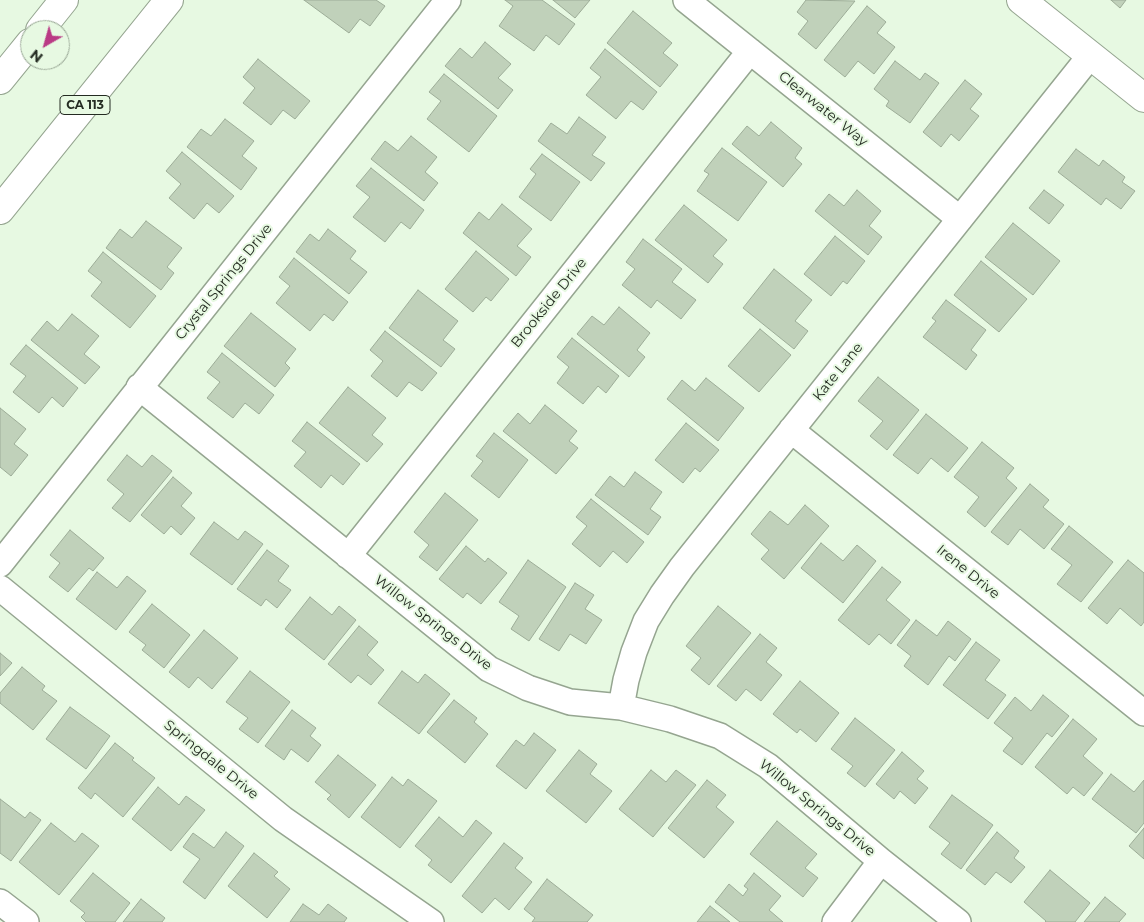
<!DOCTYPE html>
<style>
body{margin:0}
#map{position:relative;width:1144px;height:922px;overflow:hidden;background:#e7f9e2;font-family:Montserrat,sans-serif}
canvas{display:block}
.north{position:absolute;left:20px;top:20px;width:50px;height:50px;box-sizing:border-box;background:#e7f9e2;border:1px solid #99a795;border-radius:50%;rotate:218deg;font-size:14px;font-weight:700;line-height:20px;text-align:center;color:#242b22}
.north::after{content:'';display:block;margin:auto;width:18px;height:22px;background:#ba3a85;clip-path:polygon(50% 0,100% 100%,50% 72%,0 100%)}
</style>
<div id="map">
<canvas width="1144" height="922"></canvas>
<div class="north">N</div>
</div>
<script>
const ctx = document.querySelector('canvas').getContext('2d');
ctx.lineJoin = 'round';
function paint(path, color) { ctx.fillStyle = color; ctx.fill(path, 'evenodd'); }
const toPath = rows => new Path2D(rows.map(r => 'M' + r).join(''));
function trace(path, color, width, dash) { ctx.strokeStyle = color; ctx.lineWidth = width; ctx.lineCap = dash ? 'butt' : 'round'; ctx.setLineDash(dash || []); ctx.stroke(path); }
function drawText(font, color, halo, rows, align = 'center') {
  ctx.font = font + ' Montserrat,sans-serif'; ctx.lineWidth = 4; ctx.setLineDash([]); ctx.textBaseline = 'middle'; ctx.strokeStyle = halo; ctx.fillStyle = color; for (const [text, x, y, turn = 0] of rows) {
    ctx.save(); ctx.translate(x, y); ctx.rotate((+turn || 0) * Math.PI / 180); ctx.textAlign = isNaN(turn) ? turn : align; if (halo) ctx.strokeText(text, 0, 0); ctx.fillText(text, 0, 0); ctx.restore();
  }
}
const building = toPath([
 [304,0,376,0,385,6,370,26,360,19,349,33,304,0],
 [505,0,542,0,575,24,559,45,546,35,534,51,499,26,513,6,505,0],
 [553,0,590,0,575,18,553,0],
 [806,0,855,1,816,49,798,34,808,21,797,12,806,0],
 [1111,0,1126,0,1120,8,1111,0],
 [867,6,886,22,877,33,895,47,874,74,858,61,845,77,824,60,867,6],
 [633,11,672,43,663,53,678,65,660,87,607,43,633,11],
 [485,42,511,64,498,78,513,90,498,109,445,66,460,48,472,58,485,42],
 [605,49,657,92,643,110,631,101,616,119,586,95,601,77,590,68,605,49],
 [258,59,310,101,295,119,283,110,271,125,243,103,255,88,243,77,258,59],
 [895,61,920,80,925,73,939,83,910,123,886,106,889,101,874,89,895,61],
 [444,74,497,116,469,152,427,119,441,101,429,92,444,74],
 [965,80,982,94,970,109,979,116,959,141,951,134,941,147,923,132,965,80],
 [579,117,606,137,592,155,605,163,591,181,538,141,551,123,567,134,579,117],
 [225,119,254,141,242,156,257,168,241,190,187,147,201,129,211,136,225,119],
 [771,122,802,148,795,158,802,164,783,187,732,144,747,126,759,136,771,122],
 [411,136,437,157,425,172,438,183,424,201,371,159,385,141,398,151,411,136],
 [722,148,767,182,738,221,697,191,709,174,704,171,722,148],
 [1076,149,1099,166,1103,160,1125,177,1122,182,1135,191,1121,209,1106,198,1101,205,1058,172,1076,149],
 [182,152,234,196,219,213,207,203,194,219,169,198,181,184,166,171,182,152],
 [542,154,580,182,551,221,519,197,536,174,530,169,542,154],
 [371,168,424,210,410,229,401,222,385,242,353,217,370,197,356,186,371,168],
 [857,190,881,211,869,226,882,237,868,255,815,211,829,194,844,206,857,190],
 [1044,190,1064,205,1049,224,1029,208,1044,190],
 [502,204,532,229,517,246,531,257,516,276,463,233,479,212,489,220,502,204],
 [684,205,727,240,713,256,723,264,708,283,655,240,684,205],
 [146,221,182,248,167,267,174,273,161,290,106,248,120,229,132,238,146,221],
 [1013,223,1060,261,1033,295,985,257,1013,223],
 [328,229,356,251,350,259,367,272,349,294,296,252,310,234,319,241,328,229],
 [835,236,865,261,847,284,843,281,831,296,804,274,835,236],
 [643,239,682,269,672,282,696,300,681,319,657,300,651,308,622,285,635,269,626,262,643,239],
 [476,251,509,279,491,301,486,297,473,312,445,289,476,251],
 [103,252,156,296,130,328,91,296,102,282,88,271,103,252],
 [294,258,348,302,333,321,324,314,310,331,276,303,290,286,279,277,294,258],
 [981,261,1027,299,999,332,954,295,981,261],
 [774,269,812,300,795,321,808,331,794,349,743,308,774,269],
 [418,290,458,321,443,340,455,349,441,367,389,328,418,290],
 [946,300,986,330,971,350,977,355,966,370,923,337,936,321,932,318,946,300],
 [619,307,650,333,637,350,645,357,629,377,577,334,592,316,604,325,619,307],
 [251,313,296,349,285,363,290,368,275,387,224,346,251,313],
 [72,314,99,336,84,354,100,367,85,384,31,340,47,321,58,331,72,314],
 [760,329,791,355,759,392,728,366,760,329],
 [385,331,437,373,422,391,409,382,397,397,371,376,383,361,370,350,385,331],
 [572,338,619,376,606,393,598,386,583,404,557,383,569,367,557,357,572,338],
 [26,345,78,388,63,407,52,397,39,413,13,392,26,376,10,364,26,345],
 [222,353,274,395,259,414,245,403,233,418,207,398,220,382,207,372,222,353],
 [878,377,919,410,887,450,870,436,883,421,858,401,878,377],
 [706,378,744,408,718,441,667,399,682,380,695,391,706,378],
 [348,387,386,418,372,435,383,444,367,462,319,423,348,387],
 [545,405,577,431,569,441,578,448,556,474,503,431,518,413,530,424,545,405],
 [0,408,26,429,14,444,28,455,11,476,0,467,0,408],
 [926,414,968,448,948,472,931,458,918,474,893,455,926,414],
 [307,422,360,464,343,485,331,475,321,488,294,466,306,452,292,441,307,422],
 [686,423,719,450,700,472,695,468,683,483,655,460,686,423],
 [494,433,528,460,499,498,471,476,483,461,476,456,494,433],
 [982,442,1014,468,1006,478,1017,488,985,527,967,512,979,497,954,477,982,442],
 [127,455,142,467,152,455,172,471,130,522,112,508,124,494,107,480,127,455],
 [635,472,662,492,650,509,661,517,648,535,595,495,610,476,624,487,635,472],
 [173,477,192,493,181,506,195,518,181,535,171,526,164,534,141,515,173,477],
 [1030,484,1049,500,1043,507,1064,524,1044,549,1020,529,1008,545,991,532,1030,484],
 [445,493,478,520,437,571,419,557,429,545,414,532,445,493],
 [591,499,644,542,627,563,613,551,600,567,572,544,587,526,576,517,591,499],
 [805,505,829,526,784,579,761,559,769,550,751,534,770,511,788,525,805,505],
 [214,522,238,540,245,531,263,544,232,585,190,554,214,522],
 [1069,526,1113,562,1081,602,1057,584,1072,565,1051,549,1069,526],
 [70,530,104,558,93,571,89,568,68,592,49,577,60,563,50,555,70,530],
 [821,543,843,561,857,545,876,561,843,603,801,568,821,543],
 [466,546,485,562,488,558,507,573,481,604,467,593,463,598,439,579,466,546],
 [267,550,289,566,278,581,291,590,277,608,266,599,261,606,237,589,267,550],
 [528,560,566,587,529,641,511,629,519,616,499,602,528,560],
 [1128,560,1144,573,1144,622,1141,626,1120,608,1107,624,1088,608,1128,560],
 [882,567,901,582,886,600,910,620,891,644,879,634,869,645,838,620,882,567],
 [97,572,117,588,127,576,146,591,116,630,76,599,97,572],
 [575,583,594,595,585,609,602,620,586,644,570,634,559,651,539,639,575,583],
 [310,597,332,615,339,606,356,620,324,660,285,629,310,597],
 [152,604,190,635,164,668,142,650,146,645,129,632,152,604],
 [718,606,751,633,709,685,691,670,701,658,686,646,718,606],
 [916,620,937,636,948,621,971,639,955,661,949,656,928,685,904,666,911,656,897,645,916,620],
 [359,626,378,642,367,655,384,670,371,685,358,675,351,683,328,664,359,626],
 [204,630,238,658,212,689,198,677,189,688,169,672,204,630],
 [760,634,777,648,766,662,782,675,761,701,746,689,736,701,717,686,760,634],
 [976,642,1000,660,985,680,1006,695,988,719,943,685,976,642],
 [0,653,12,663,0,676,0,653],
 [22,667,45,686,42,690,57,701,33,730,0,703,0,693,22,667],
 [250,671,290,702,258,743,239,729,248,718,226,702,250,671],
 [402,671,418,683,425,674,450,694,419,734,378,703,402,671],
 [800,681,839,713,816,742,800,729,797,733,773,714,800,681],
 [1043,695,1069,716,1052,737,1047,733,1022,765,1003,751,1013,738,994,723,1015,697,1031,711,1043,695],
 [454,700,477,718,474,722,488,734,465,763,427,732,454,700],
 [70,707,110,736,86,769,46,739,70,707],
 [292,710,316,728,310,736,321,745,308,762,291,749,284,760,265,746,292,710],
 [855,718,895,750,865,787,847,773,853,766,831,749,855,718],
 [1073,719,1097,739,1083,756,1103,773,1084,796,1073,787,1067,794,1035,767,1073,719],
 [534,733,556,750,526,789,496,766,516,740,524,746,534,733],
 [115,743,134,758,132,760,155,778,123,817,95,793,91,799,78,788,115,743],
 [579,750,597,764,590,774,612,791,586,823,546,791,579,750],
 [902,752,924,771,917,779,928,788,915,804,900,791,894,799,876,784,902,752],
 [338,755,376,785,349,818,327,799,331,795,315,782,338,755],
 [651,770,666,782,676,770,696,785,653,837,619,809,651,770],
 [1111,774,1134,792,1144,780,1144,823,1136,833,1092,799,1111,774],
 [392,777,403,786,408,779,437,801,400,848,361,817,392,777],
 [707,780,726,795,716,807,734,822,704,858,668,828,707,780],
 [158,787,179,805,186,796,205,810,171,851,132,819,158,787],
 [952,795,993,825,961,869,941,854,950,843,929,827,952,795],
 [0,799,25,818,30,812,41,820,11,861,0,853,0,799],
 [439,817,463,837,476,820,492,833,451,883,428,865,432,860,415,846,439,817],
 [777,821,817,854,805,868,818,878,803,897,750,854,777,821],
 [51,823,75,842,82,833,99,846,59,895,19,862,51,823],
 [1144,828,1144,859,1129,846,1144,828],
 [226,832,244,846,205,899,183,882,200,859,183,847,193,833,214,848,226,832],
 [997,832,1019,851,1014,858,1025,867,1011,883,996,872,985,885,966,870,997,832],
 [504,843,523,858,515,868,532,882,509,910,495,898,482,913,462,896,504,843],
 [254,853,278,872,274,876,290,889,267,918,228,886,254,853],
 [1050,870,1090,903,1075,922,1045,922,1046,921,1024,902,1050,870],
 [93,873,130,903,115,922,86,922,81,917,85,913,70,901,93,873],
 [754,873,781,896,769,910,783,922,740,922,715,902,729,884,743,896,748,889,744,886,754,873],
 [547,879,593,915,587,922,532,922,535,918,524,909,547,879],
 [1105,897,1126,914,1119,922,1084,922,1105,897],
 [141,899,165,918,162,922,123,922,141,899],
 [303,904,319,915,328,904,347,918,344,922,290,922,303,904],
 [710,906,730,922,697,922,710,906]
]);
paint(building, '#c0d1ba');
trace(building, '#9cac97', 1);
const street = toPath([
 [686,0,960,219],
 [139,387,489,669,528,688,570,702,621,707,670,719,720,736,768,766,881,861,958,922],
 [791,430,1144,713],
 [348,556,750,51],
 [0,564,448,0],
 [0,588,283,819,431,922],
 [621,707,626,680,634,652,646,621,662,595,682,567,1090,56],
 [0,902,26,922],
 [835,922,881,861]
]);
const secondary = toPath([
 [1021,0,1144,98]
]);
const highway = toPath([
 [40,30,64,0],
 [0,80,30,43],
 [0,210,169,0]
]);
trace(street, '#95a590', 28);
trace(secondary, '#95a590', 30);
trace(highway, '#95a590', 30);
trace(street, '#fff', 25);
trace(secondary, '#fff', 28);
trace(highway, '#fff', 28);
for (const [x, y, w] of [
 [85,105,50]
]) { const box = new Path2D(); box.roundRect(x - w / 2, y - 9.5, w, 19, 4); ctx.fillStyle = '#e7f9e2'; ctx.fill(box); trace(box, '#242b22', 1); }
drawText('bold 12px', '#242b22', null, [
 ["CA 113",85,105]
]);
drawText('14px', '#242b22', '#e7f9e2', [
 ["Clearwater Way",823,109,39],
 ["Crystal Springs Drive",224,282,-51],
 ["Brookside Drive",549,303,-51],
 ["Kate Lane",838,372,-51],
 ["Irene Drive",968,572,39],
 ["Willow Springs Drive",433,623,38],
 ["Springdale Drive",211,760,39],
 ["Willow Springs Drive",817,808,39]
]);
</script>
